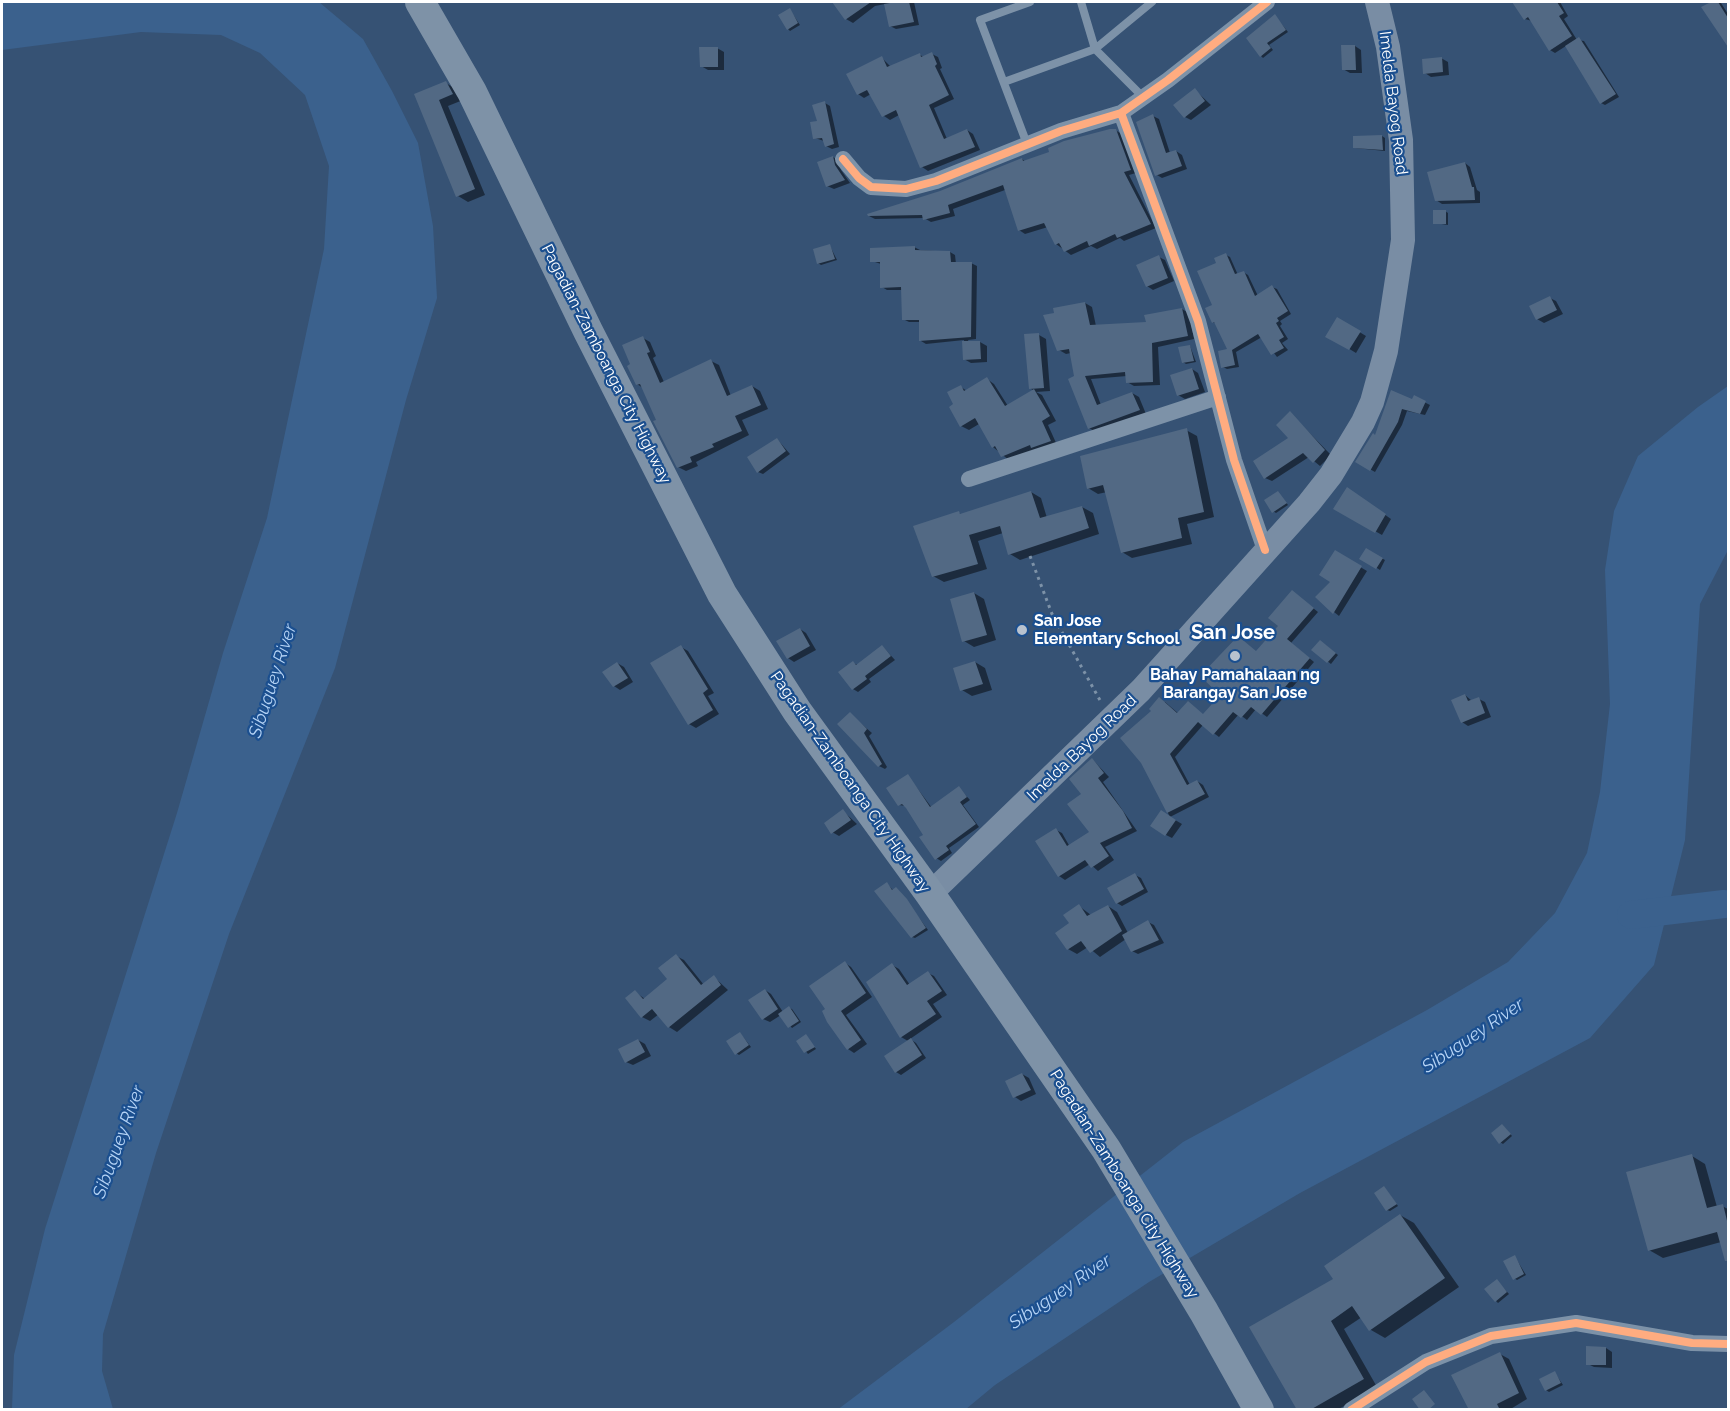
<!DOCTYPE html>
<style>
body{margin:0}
#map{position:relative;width:1730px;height:1411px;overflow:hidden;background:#365274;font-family:Raleway,sans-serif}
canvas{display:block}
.frame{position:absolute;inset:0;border:3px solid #fff;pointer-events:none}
</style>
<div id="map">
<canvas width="1730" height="1411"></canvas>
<div class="frame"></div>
</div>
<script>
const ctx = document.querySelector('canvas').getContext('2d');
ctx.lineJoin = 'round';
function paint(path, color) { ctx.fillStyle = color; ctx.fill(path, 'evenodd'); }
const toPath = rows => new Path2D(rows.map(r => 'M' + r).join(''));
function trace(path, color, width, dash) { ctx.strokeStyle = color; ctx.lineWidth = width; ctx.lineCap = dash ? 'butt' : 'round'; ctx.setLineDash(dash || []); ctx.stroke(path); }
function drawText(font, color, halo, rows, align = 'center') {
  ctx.font = font + ' Raleway,sans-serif'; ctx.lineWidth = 4.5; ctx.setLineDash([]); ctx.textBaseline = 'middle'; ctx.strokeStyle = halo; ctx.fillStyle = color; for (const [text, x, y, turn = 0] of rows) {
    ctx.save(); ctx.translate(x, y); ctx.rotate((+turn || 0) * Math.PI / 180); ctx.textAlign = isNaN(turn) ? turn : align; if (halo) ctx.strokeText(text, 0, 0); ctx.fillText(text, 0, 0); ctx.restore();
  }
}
paint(toPath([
 [2,2,319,2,363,39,392,91,418,143,433,226,437,298,406,400,335,668,229,934,156,1153,103,1334,102,1371,113,1409,12,1409,14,1355,45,1229,177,813,223,653,267,518,324,249,329,166,305,95,260,53,221,35,141,32,2,50],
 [1728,386,1728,550,1700,604,1685,840,1654,965,1590,1038,1300,1193,1149,1282,995,1385,966,1409,837,1410,954,1322,1183,1142,1427,1010,1508,962,1555,913,1587,853,1600,792,1610,704,1605,570,1614,511,1638,456,1698,407]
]), '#3b618d');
paint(toPath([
 [834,2,914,2,919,25,896,29,890,26,885,4,875,6,853,23,846,19],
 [1515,2,1560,2,1568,16,1564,19,1577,40,1584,41,1619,97,1605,105,1601,103,1566,46,1555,53,1550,50,1532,21,1525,19],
 [1714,2,1721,3,1728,14,1728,41,1703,8],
 [790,10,800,25,790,31,788,29],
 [1275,16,1288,32,1269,45,1273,50,1263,58,1261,56],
 [1355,46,1361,50,1362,73,1350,73,1343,69],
 [717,48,724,52,724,70,708,70,701,66],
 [932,54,938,57,942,68,940,69,954,99,934,108,947,139,967,130,973,134,980,150,928,171,922,167,899,115,890,120,884,116,871,94,864,98,858,94,882,58,891,67,920,55,924,57],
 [1441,58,1448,62,1449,75,1431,77,1425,73],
 [446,83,456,89,463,100,448,106,485,195,468,202,458,196,416,95],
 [1195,90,1211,105,1191,120,1185,117],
 [825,103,830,106,839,147,832,149,826,146,824,141,815,138],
 [1153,116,1159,119,1170,153,1176,151,1182,155,1187,169,1162,178,1157,175],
 [1115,130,1122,134,1136,173,1129,175,1156,228,1124,241,1120,238,1097,249,1091,246,1071,255,1056,244,1048,227,1025,234,1019,230,1005,190,953,209,955,216,931,222,924,218,875,219,869,216,940,192,1022,159,1026,162],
 [1382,136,1385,138,1385,151,1355,148],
 [833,157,839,161,841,170,850,183,834,189,827,186],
 [1465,163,1470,167,1477,190,1480,192,1480,203,1442,204,1436,200],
 [1445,211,1448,213,1448,225,1435,223],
 [830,246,837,260,821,265,818,263],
 [914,247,920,250,950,252,955,255,956,264,971,263,977,266,976,339,968,340,969,343,980,342,987,346,987,362,971,363,964,359,964,340,926,344,921,341,920,322,909,322,903,319,903,290,887,290,882,287,881,264,872,261],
 [1226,255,1230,257,1238,275,1243,272,1248,275,1258,296,1272,287,1277,289,1291,314,1280,321,1282,324,1280,326,1288,339,1282,343,1288,350,1277,357,1262,337,1236,352,1239,367,1227,369,1223,367,1229,351,1218,325,1213,322,1218,264],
 [1159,257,1165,260,1174,281,1153,290,1147,286],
 [1550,298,1556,301,1563,314,1544,323,1537,319],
 [1085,303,1092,307,1096,326,1148,324,1182,309,1189,313,1194,339,1158,347,1160,385,1134,386,1127,382,1127,376,1091,379,1101,405,1132,393,1139,397,1146,414,1096,432,1089,428,1071,353,1066,354,1059,350],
 [1338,319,1366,336,1356,353,1328,336],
 [1039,335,1046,339,1050,391,1036,392,1042,395,1056,421,1048,425,1057,445,1010,461,993,447,979,424,969,430,961,426,955,405,961,387,967,391,987,379,994,384,1008,406,1034,391,1030,388],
 [643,338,650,342,656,356,653,358,664,382,711,361,719,365,731,396,752,386,760,391,768,409,742,420,749,435,696,462,698,466,686,471,678,467,643,388,637,384],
 [1190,346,1196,362,1186,364,1183,362],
 [1192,369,1198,373,1205,392,1185,399,1178,395],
 [1392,392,1412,401,1414,397,1430,405,1425,415,1407,411,1402,425,1375,472,1357,462,1376,437],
 [1290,413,1331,455,1320,466,1309,457,1272,481,1265,478,1291,439],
 [1186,430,1197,436,1214,517,1187,524,1192,544,1132,558,1122,552,1107,492,1098,494,1088,488],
 [777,439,790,454,763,474,758,472],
 [1031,492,1041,498,1047,518,1082,507,1093,513,1099,534,1020,560,1010,554,1003,533,978,541,987,569,944,582,933,576,959,513,962,515],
 [1278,493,1288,505,1276,513,1273,511],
 [1354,493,1391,519,1382,535,1336,509],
 [1367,550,1385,560,1380,570,1361,558],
 [1335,552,1367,571,1339,616,1334,612],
 [1292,591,1318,612,1291,643,1314,662,1267,717,1256,709,1247,720,1239,714,1219,737,1203,725,1175,757,1190,785,1197,781,1203,785,1209,797,1170,817,1182,824,1172,838,1166,835,1170,817,1142,762,1165,702,1179,714,1204,715,1280,626],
 [974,593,984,599,996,640,974,647,964,641],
 [800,629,806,633,816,650,794,662,788,658],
 [1323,643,1338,655,1331,664,1313,650],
 [681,647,688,651,714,693,708,696,719,714,696,728,689,724],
 [883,647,895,660,869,679,871,682,858,692,853,689,853,663,858,665],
 [975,662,985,668,992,690,972,696,962,690],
 [617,663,624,667,633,682,620,690,614,686],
 [1465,695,1472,701,1479,699,1485,702,1491,717,1468,726,1462,722],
 [850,714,872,733,869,736,887,767,885,769,879,766],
 [1093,760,1109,777,1103,782,1137,831,1105,847,1114,860,1098,871,1090,864,1065,880,1059,876,1056,830,1062,833,1070,847,1091,833,1083,794],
 [908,776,932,808,959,788,970,800,963,805,979,827,949,848,952,853,941,861,936,858,925,835,906,806,899,805],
 [843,811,857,824,839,836,832,832],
 [1135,875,1141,878,1148,892,1122,906,1117,903],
 [887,884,894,891,899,891,928,930,915,938,912,937],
 [1079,906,1091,915,1108,906,1117,912,1128,933,1148,922,1154,925,1164,943,1138,954,1132,951,1126,939,1100,957,1088,947,1077,954,1068,949,1057,933,1071,924],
 [676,956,684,960,704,985,714,977,728,990,677,1032,669,1027,659,1014,650,1021,642,1017,635,992,645,999,669,979],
 [845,963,851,967,872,997,846,1015,867,1044,854,1053,848,1049,828,1021],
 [892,965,899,969,910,985,928,973,934,976,947,995,933,1004,942,1017,910,1039,916,1043,926,1058,901,1075,896,1072,908,1041,901,1037],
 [765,990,771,994,783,1012,789,1008,792,1009,801,1022,792,1028,781,1015,770,1022,763,1019],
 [740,1033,751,1047,739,1055,736,1053],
 [806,1036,816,1049,808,1054,798,1041],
 [638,1040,645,1044,651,1056,633,1065,626,1062],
 [1022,1074,1029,1078,1036,1094,1021,1101,1015,1097],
 [1505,1128,1512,1136,1503,1144,1500,1142],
 [1692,1156,1705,1164,1717,1207,1722,1206,1728,1209,1728,1248,1721,1242,1663,1258,1649,1250],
 [1384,1187,1398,1206,1390,1211,1387,1210],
 [1400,1215,1414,1223,1459,1287,1385,1338,1371,1330,1362,1317,1344,1329,1377,1387,1337,1410,1299,1410,1335,1280],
 [1515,1257,1526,1275,1517,1280,1514,1278],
 [1497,1281,1509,1294,1498,1303,1496,1301],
 [1606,1348,1612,1352,1612,1368,1594,1367,1588,1364],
 [1500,1354,1509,1359,1527,1399,1509,1410,1471,1410],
 [1555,1373,1563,1385,1549,1392,1546,1390]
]), '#0007');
trace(toPath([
 [1631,915,1724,904]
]), '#3b618d', 28);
paint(toPath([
 [832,2,871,2,845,20],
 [896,2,909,2,914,22,889,27,884,4],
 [1512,2,1557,2,1564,13,1559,16,1572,36,1549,51,1528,17,1524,20],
 [1711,2,1718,2,1728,18,1728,47,1701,7],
 [790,8,798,23,787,30,778,15],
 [1275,14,1286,30,1267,43,1271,48,1260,57,1246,38],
 [1579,37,1616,94,1600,104,1565,46],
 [1341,45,1355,45,1356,70,1342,70],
 [699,47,718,47,718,67,700,67],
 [932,52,937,64,935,66,949,95,929,105,944,139,967,129,975,147,920,168,896,110,882,117,867,90,857,95,846,74,882,56,887,67,920,53,921,57],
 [1442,57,1443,72,1423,74,1422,59],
 [446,81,453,94,439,100,475,189,456,197,414,94],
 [1195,88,1205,101,1184,118,1173,105],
 [825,101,834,144,825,147,822,138,813,139,810,122,817,121,812,105],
 [1153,114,1166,153,1176,150,1182,166,1155,176,1136,122],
 [1110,129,1116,129,1131,170,1124,172,1151,224,1117,238,1115,234,1089,246,1087,241,1064,252,1059,243,1055,245,1044,223,1018,231,1003,185,948,205,950,213,923,220,922,215,868,216,867,214,940,191,1022,158,1023,161,1049,152,1048,148,1064,141],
 [1382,135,1383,150,1353,148,1353,136],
 [833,156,835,165,845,180,826,187,817,162],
 [1465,162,1472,187,1474,187,1475,200,1435,201,1427,172],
 [1433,210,1446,210,1446,224,1433,224],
 [830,244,835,259,817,264,813,249],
 [915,246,915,250,950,251,951,262,972,262,971,337,919,341,919,320,902,320,901,287,880,288,880,262,870,262,870,248],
 [1226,253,1235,274,1244,271,1255,296,1272,285,1288,311,1277,318,1279,321,1276,323,1284,337,1279,340,1284,348,1271,355,1258,334,1232,350,1235,365,1221,368,1218,351,1227,349,1214,322,1212,323,1205,308,1212,305,1197,271,1216,263,1214,258],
 [1159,255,1168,278,1146,287,1136,265],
 [1550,296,1557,310,1536,320,1529,306],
 [1085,302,1090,325,1146,322,1144,315,1182,308,1188,336,1152,343,1153,382,1126,383,1125,372,1085,376,1097,405,1132,392,1140,410,1088,429,1068,379,1074,376,1069,349,1057,351,1043,315,1054,313,1053,308],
 [1337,317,1361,331,1349,350,1325,337],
 [1039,333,1044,388,1029,389,1024,334],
 [643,336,650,352,647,353,660,383,711,359,727,396,752,385,761,405,735,416,742,431,712,444,714,447,690,457,692,462,677,468,653,421,656,420,640,384,636,385,627,366,630,364,622,345],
 [962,341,980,341,981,359,963,360],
 [1190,345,1194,361,1182,363,1178,347],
 [1192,368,1199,389,1177,396,1170,375],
 [987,377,1005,406,1034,389,1050,416,1042,421,1051,441,1031,448,1030,445,1001,457,995,446,992,448,975,418,960,427,949,407,953,404,947,392,961,385,964,391],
 [1391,390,1412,399,1414,395,1426,401,1420,414,1402,409,1398,422,1370,471,1355,462,1373,433,1375,435],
 [1290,411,1325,450,1313,463,1303,453,1264,479,1253,461,1288,438,1276,425],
 [1187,428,1204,512,1178,518,1182,538,1121,553,1103,485,1087,489,1080,456],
 [777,438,786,451,757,473,747,457],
 [1347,487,1386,514,1375,533,1333,509],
 [1031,491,1040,518,1082,506,1089,528,1008,555,1000,526,969,535,978,564,932,577,913,526,959,511,960,514],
 [1278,491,1287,503,1272,513,1264,500],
 [1366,548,1383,558,1376,569,1359,559],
 [1335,550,1362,566,1333,614,1315,597,1330,582,1319,575],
 [1292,590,1314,608,1287,639,1310,658,1261,715,1251,707,1241,718,1233,712,1213,735,1198,722,1170,754,1187,785,1197,780,1205,794,1167,813,1141,763,1120,738,1151,711,1149,709,1159,697,1177,713,1188,701,1203,714,1220,695,1200,676,1238,636,1256,651,1278,626,1268,618],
 [974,592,987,635,962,642,950,599],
 [800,628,810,646,787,659,776,641],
 [1320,640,1336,653,1327,663,1311,650],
 [681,645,708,689,703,693,713,710,688,725,650,663],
 [882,645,891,656,865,676,867,679,852,690,838,672,853,661,856,665],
 [975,661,983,684,960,691,953,668],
 [617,662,628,678,613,687,602,672],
 [1465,694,1468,701,1479,697,1485,713,1461,723,1451,700],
 [850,712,867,729,864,733,882,764,878,767,837,724],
 [1092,758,1104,773,1098,778,1123,811,1132,828,1100,843,1109,856,1091,868,1085,860,1058,877,1035,841,1056,828,1067,846,1089,832,1067,804,1081,794,1069,779],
 [908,774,930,807,959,786,967,797,960,802,976,824,946,846,949,850,935,860,919,837,923,835,906,808,902,804,898,806,886,788],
 [843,809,851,820,831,834,824,823],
 [1161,810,1176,820,1165,836,1150,826],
 [1135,873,1144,889,1116,904,1107,888],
 [887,882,892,890,896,887,907,899,926,928,911,938,874,891],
 [1079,904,1087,916,1108,905,1122,931,1090,953,1081,941,1067,950,1055,933,1069,923,1063,915],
 [1148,920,1159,940,1131,952,1122,935],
 [676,954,701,985,714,975,721,985,668,1028,652,1009,641,1018,625,998,635,990,643,999,667,979,658,968],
 [845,961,866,993,841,1011,861,1040,847,1050,827,1022,822,1011,825,1009,809,986],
 [892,963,907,985,928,971,942,991,927,1001,936,1014,900,1038,866,982],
 [765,989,778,1009,762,1020,748,1000],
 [789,1006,799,1021,788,1028,778,1014],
 [740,1032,749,1045,735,1055,726,1041],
 [806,1034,815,1047,804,1053,796,1041],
 [911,1038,922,1055,895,1073,884,1056],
 [638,1039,645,1052,625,1063,618,1049],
 [1022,1073,1031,1090,1013,1098,1005,1081],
 [1502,1124,1511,1134,1499,1144,1491,1133],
 [1692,1154,1707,1208,1723,1204,1728,1225,1728,1261,1725,1261,1717,1232,1648,1251,1626,1172],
 [1384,1186,1397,1204,1386,1211,1374,1193],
 [1400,1214,1445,1278,1369,1331,1352,1306,1331,1321,1364,1379,1310,1410,1297,1410,1249,1327,1333,1279,1324,1266],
 [1515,1255,1524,1274,1513,1280,1503,1261],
 [1497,1279,1507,1292,1495,1302,1484,1289],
 [1586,1346,1606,1347,1606,1365,1586,1365],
 [1500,1352,1519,1393,1497,1404,1500,1410,1469,1410,1451,1375],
 [1555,1371,1561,1383,1545,1391,1539,1379],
 [1424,1390,1435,1404,1428,1410,1420,1410,1412,1399]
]), '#526984');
trace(toPath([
 [1030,556,1052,614,1101,702]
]), '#7d92a8', 3, [3, 4.5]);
trace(toPath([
 [1081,2,1095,49,1143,97],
 [1004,82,1095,49,1152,2],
 [1027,144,980,20,1030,2]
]), '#7d92a8', 8);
trace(toPath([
 [1121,113,1198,321,1234,460,1265,550],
 [843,159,859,178,871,187,906,189,936,181,1061,131,1121,113,1168,80,1267,2],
 [969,479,1218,397],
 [1351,1410,1426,1362,1491,1336,1576,1323,1692,1343,1728,1344]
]), '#7d92a8', 16);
trace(toPath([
 [930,894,1141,690,1309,503,1331,475,1363,422,1372,402,1386,351,1403,240,1401,140,1388,47,1377,2]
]), '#798da4', 24);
trace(toPath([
 [420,2,472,92,588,331,722,594,797,711,930,894,1106,1149,1204,1312,1259,1410]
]), '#7e92a7', 30);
trace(toPath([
 [1121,113,1198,321,1234,460,1265,550],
 [843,159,859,178,871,187,906,189,936,181,1061,131,1121,113,1168,80,1267,2],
 [1351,1410,1426,1362,1491,1336,1576,1323,1692,1343,1728,1344]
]), '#ffac80', 8);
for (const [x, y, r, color] of [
 [1022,630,6,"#b9c2ce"],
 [1235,656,6,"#b9c2ce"]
]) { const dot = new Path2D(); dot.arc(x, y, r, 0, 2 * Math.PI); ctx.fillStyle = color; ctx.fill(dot); trace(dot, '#1b4f8f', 2); }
drawText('16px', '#fff', '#1b4f8f', [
 ["Imelda Bayog Road",1393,103,83],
 ["Pagadian-Zamboanga City Highway",606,364,63],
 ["Imelda Bayog Road",1082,748,-44],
 ["Pagadian-Zamboanga City Highway",850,782,55],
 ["Pagadian-Zamboanga City Highway",1124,1184,58]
]);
drawText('bold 16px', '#fff', '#1b4f8f', [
 ["San Jose",1034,621],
 ["Elementary School",1034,639],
 ["Bahay Pamahalaan ng",1235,675,"center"],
 ["Barangay San Jose",1235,693,"center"]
], 'left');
drawText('italic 18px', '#b5d3f5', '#1b4f8f', [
 ["Sibuguey River",273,681,-72],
 ["Sibuguey River",1473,1036,-34],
 ["Sibuguey River",119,1142,-70],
 ["Sibuguey River",1060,1292,-34]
]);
drawText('bold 20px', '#fff', '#1b4f8f', [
 ["San Jose",1233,633]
]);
</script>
